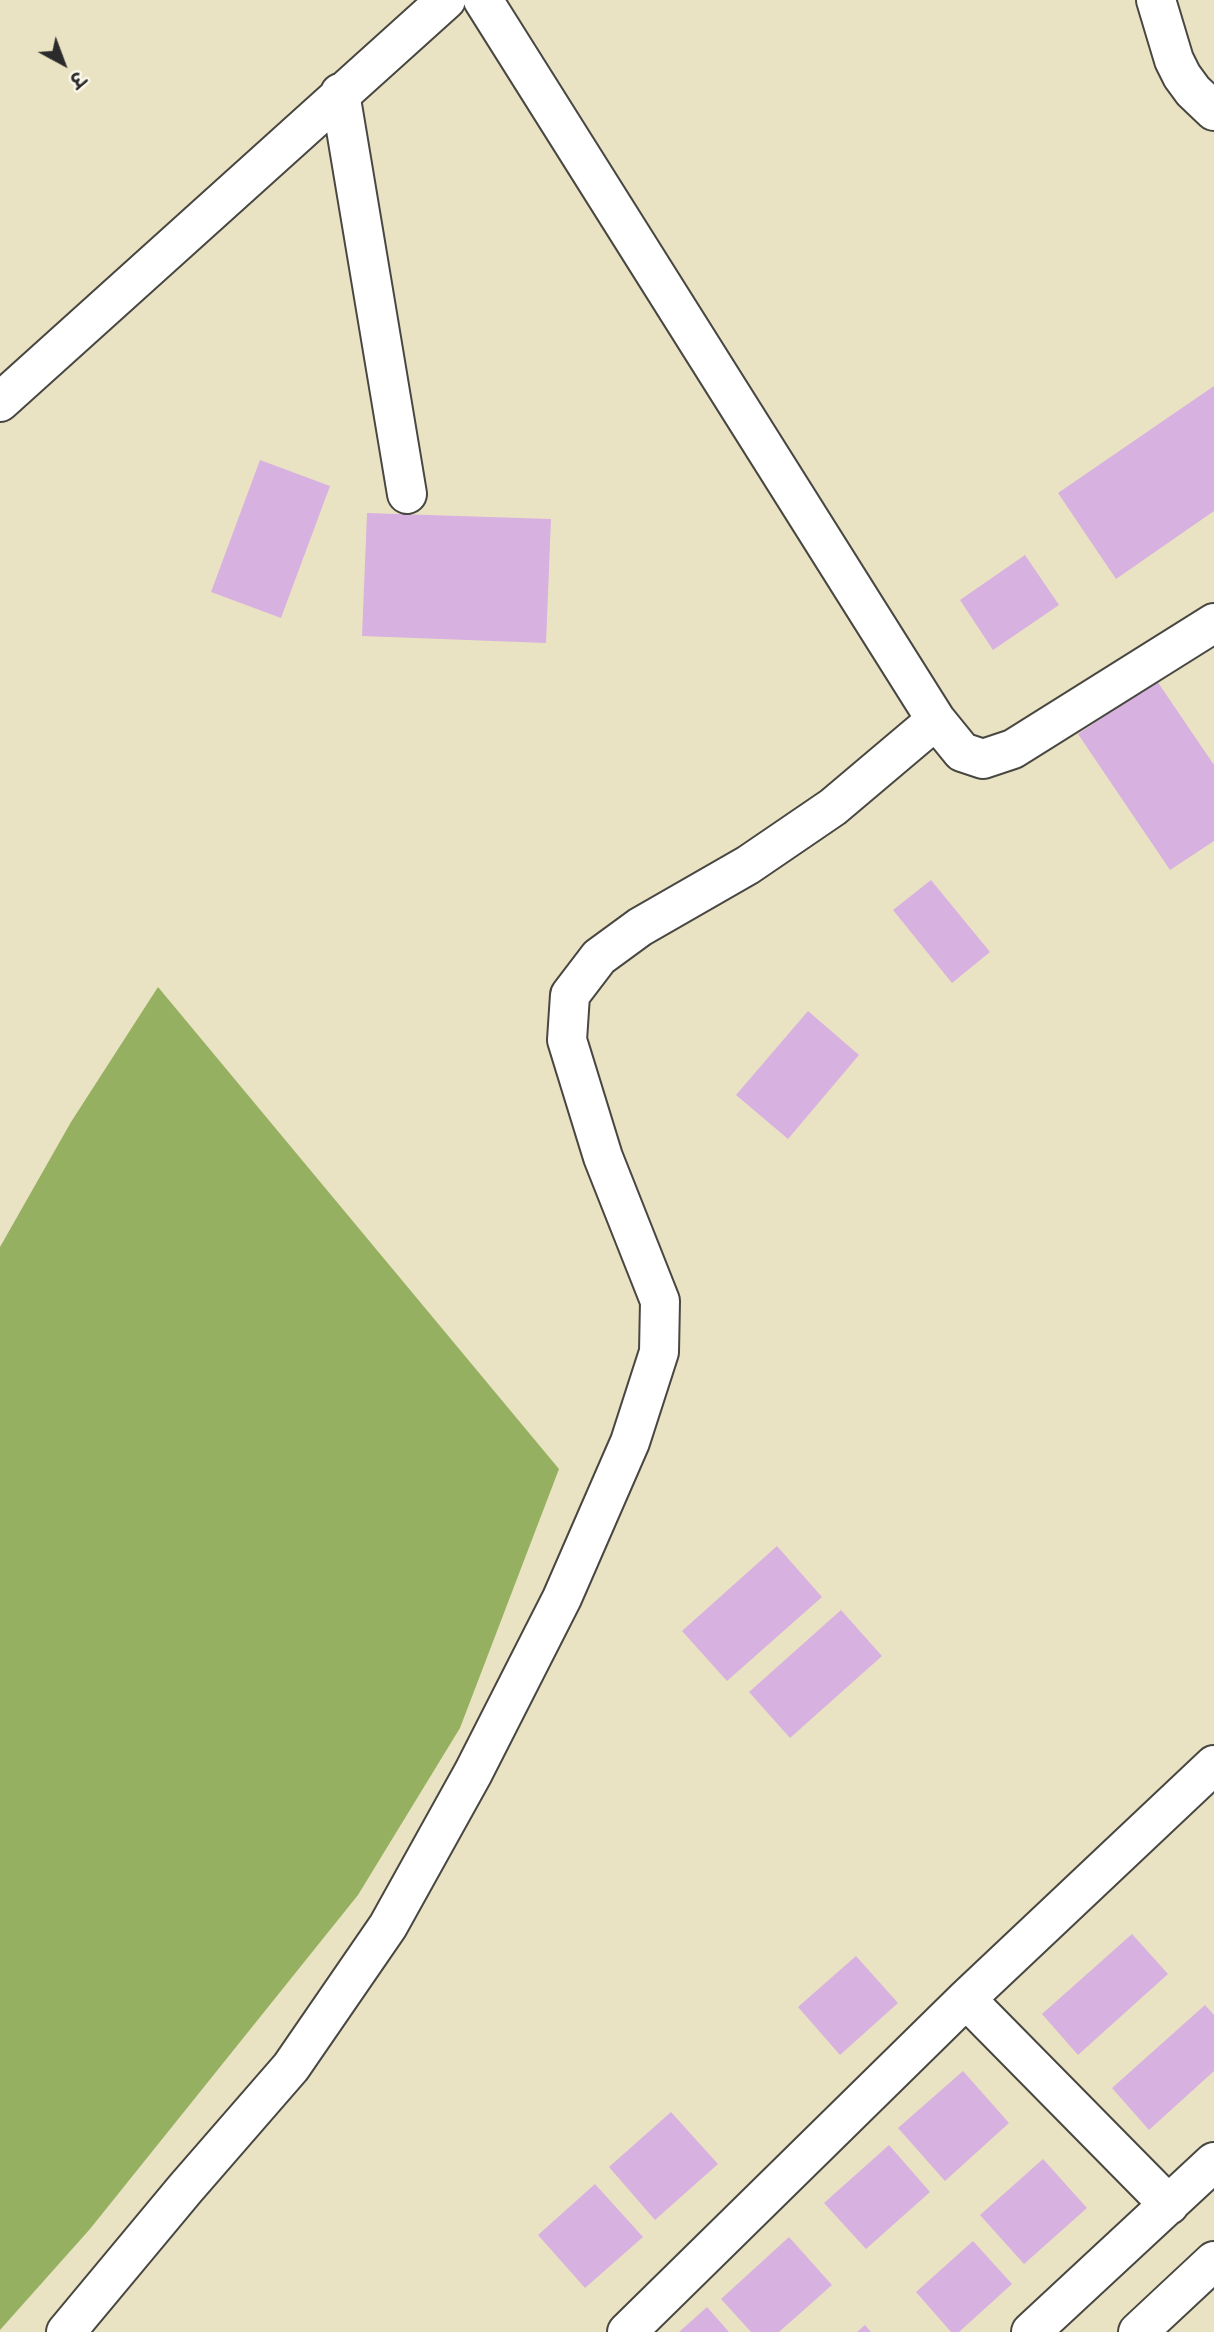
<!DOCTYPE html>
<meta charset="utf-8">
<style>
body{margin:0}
#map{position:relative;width:1214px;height:2332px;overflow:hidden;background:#eae3c3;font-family:"Comic Neue","Playpen Sans Deva",sans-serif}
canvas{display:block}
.north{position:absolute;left:28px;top:28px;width:70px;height:70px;-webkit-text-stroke:5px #fbf7ec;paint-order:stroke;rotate:139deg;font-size:19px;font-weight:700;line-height:28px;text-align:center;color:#2b2b2b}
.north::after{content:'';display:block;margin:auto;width:24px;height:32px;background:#2b2b2b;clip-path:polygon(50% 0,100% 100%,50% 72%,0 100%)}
</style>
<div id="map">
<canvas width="1214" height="2332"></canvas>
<div class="north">उ</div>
</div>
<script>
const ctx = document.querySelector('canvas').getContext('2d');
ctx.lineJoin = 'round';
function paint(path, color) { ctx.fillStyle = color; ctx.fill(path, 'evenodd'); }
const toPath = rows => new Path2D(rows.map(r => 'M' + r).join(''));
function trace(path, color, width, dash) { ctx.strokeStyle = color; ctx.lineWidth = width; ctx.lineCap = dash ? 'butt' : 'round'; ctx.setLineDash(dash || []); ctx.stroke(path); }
paint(toPath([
 [158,987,559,1469,460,1728,358,1895,90,2229,0,2330,0,1247,71,1122]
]), '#96b062');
paint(toPath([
 [1214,386,1214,511,1116,579,1058,493],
 [260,460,330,486,281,618,211,592],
 [367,513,551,519,546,643,362,636],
 [1025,555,1059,605,993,650,960,600],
 [1157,681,1214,765,1214,841,1170,870,1078,734],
 [931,880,990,952,952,983,893,910],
 [808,1011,859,1055,788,1139,736,1095],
 [777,1546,822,1597,727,1681,682,1631],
 [841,1610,882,1656,790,1738,749,1692],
 [1132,1934,1168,1974,1078,2055,1042,2014],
 [856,1956,898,2003,840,2055,798,2007],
 [1205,2005,1214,2015,1214,2071,1149,2130,1112,2088],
 [963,2071,1009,2123,945,2181,898,2128],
 [671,2112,718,2164,655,2220,609,2167],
 [889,2145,930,2192,866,2249,824,2203],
 [1043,2159,1087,2208,1024,2264,980,2215],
 [595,2184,643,2237,585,2288,538,2235],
 [789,2237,832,2285,779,2332,751,2332,721,2299],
 [973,2241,1012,2284,959,2332,951,2332,916,2292],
 [707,2307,729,2332,679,2332],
 [865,2325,871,2332,857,2332]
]), '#d7b1e0');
const minor = toPath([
 [483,0,936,720,962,752,983,759,1013,749,1214,623],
 [1156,0,1174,60,1182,76,1193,91,1214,111],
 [340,93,407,494],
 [0,402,446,0],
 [966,1999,1169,2205],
 [66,2332,185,2189,291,2067,388,1926,473,1773,562,1598,630,1442,659,1352,660,1301,603,1157,567,1040,570,995,599,957,640,927,748,865,833,807,936,720],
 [627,2332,966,1999,1214,1765],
 [1031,2332,1214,2162],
 [1138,2332,1214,2261]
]);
trace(minor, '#484742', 42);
trace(minor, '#fff', 38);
</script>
